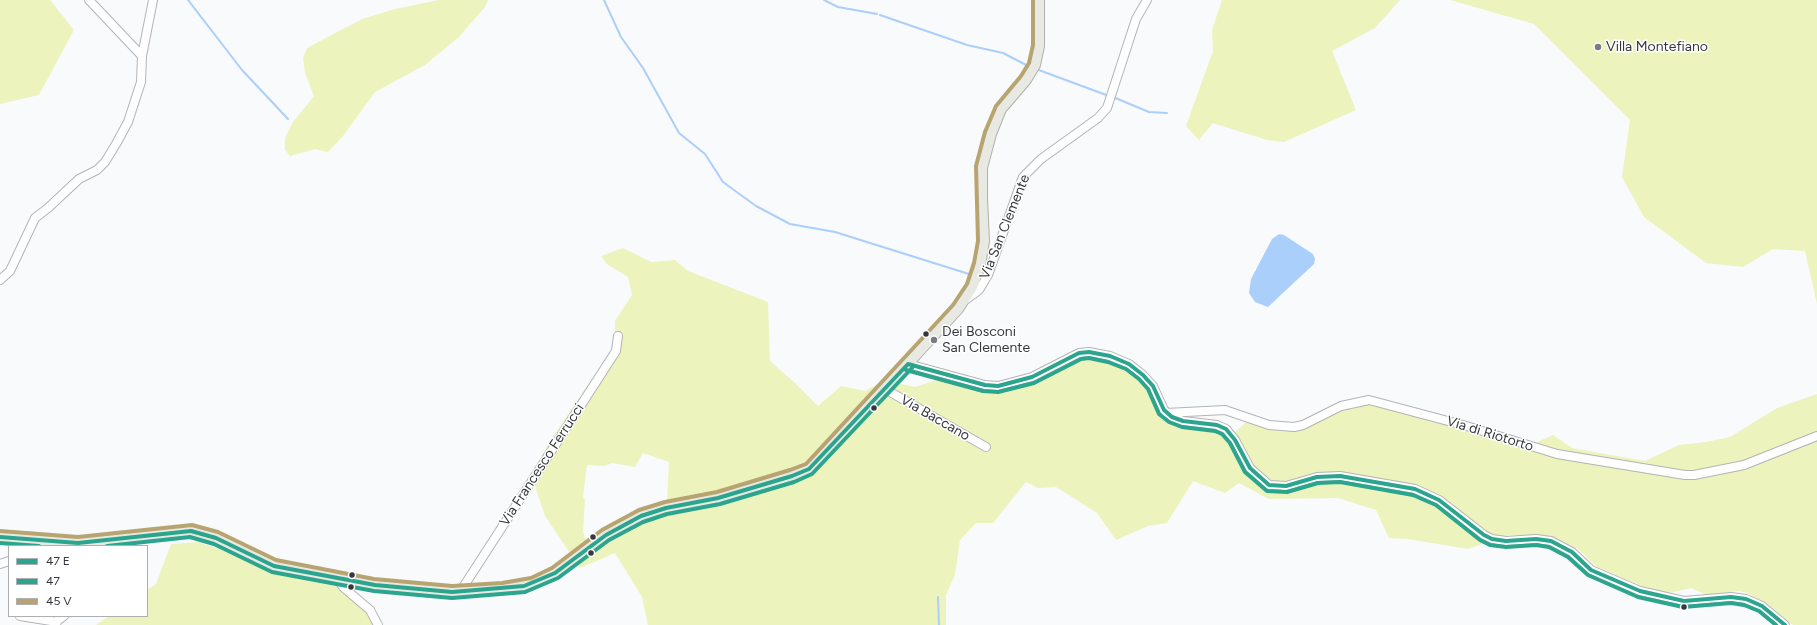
<!DOCTYPE html>
<style>
body{margin:0}
#map{position:relative;width:1817px;height:625px;overflow:hidden;background:#f9fafc;font-family:Figtree,sans-serif}
canvas{display:block}
.legend{position:absolute;left:8px;top:545px;width:140px;height:72px;box-sizing:border-box;background:#fff;border:1px solid #aeafb1;margin:0;padding:5px 7px;list-style:none;font-size:12px;color:#34383d}
.legend li{display:flex;align-items:center;gap:8px;height:20px}
.legend b{width:20px;border:1px solid #aeafb1}
</style>
<div id="map">
<canvas width="1817" height="625"></canvas>
<ul class="legend">
<li><b style="height:5px;background:#2ba58e"></b>47 E</li>
<li><b style="height:5px;background:#2ba58e"></b>47</li>
<li><b style="height:5px;background:#b7a470"></b>45 V</li>
</ul>
</div>
<script>
const ctx = document.querySelector('canvas').getContext('2d');
ctx.lineJoin = 'round';
function paint(path, color) { ctx.fillStyle = color; ctx.fill(path, 'evenodd'); }
const toPath = rows => new Path2D(rows.map(r => 'M' + r).join(''));
function trace(path, color, width, dash) { ctx.strokeStyle = color; ctx.lineWidth = width; ctx.lineCap = dash ? 'butt' : 'round'; ctx.setLineDash(dash || []); ctx.stroke(path); }
function drawText(font, color, halo, rows, align = 'center') {
  ctx.font = font + ' Figtree,sans-serif'; ctx.lineWidth = 3; ctx.setLineDash([]); ctx.textBaseline = 'middle'; ctx.strokeStyle = halo; ctx.fillStyle = color; for (const [text, x, y, turn = 0] of rows) {
    ctx.save(); ctx.translate(x, y); ctx.rotate((+turn || 0) * Math.PI / 180); ctx.textAlign = isNaN(turn) ? turn : align; if (halo) ctx.strokeText(text, 0, 0); ctx.fillText(text, 0, 0); ctx.restore();
  }
}
paint(toPath([
 [0,0,50,0,74,30,39,95,0,104],
 [439,0,488,0,485,7,459,37,425,65,375,92,343,136,328,152,315,149,290,156,285,150,285,138,293,122,314,96,305,73,303,58,307,48,362,19,395,9],
 [1222,0,1400,0,1375,28,1332,51,1356,110,1284,142,1267,140,1213,123,1199,140,1186,126,1213,51,1212,30],
 [1450,0,1817,0,1817,304,1805,251,1773,249,1743,267,1706,263,1644,217,1622,177,1630,120,1534,24],
 [623,248,651,262,675,260,688,271,768,302,770,361,795,383,818,406,841,386,865,391,885,380,915,387,939,379,996,387,1080,356,1094,355,1124,365,1144,380,1170,420,1177,424,1219,429,1230,437,1246,422,1274,430,1294,431,1346,408,1372,404,1526,447,1553,435,1572,448,1645,461,1679,445,1706,442,1730,437,1777,408,1817,394,1817,625,1793,625,1769,605,1747,593,1739,591,1707,595,1691,588,1669,593,1641,586,1597,567,1578,549,1549,536,1508,535,1468,549,1408,539,1389,538,1376,510,1338,498,1269,499,1239,483,1225,493,1193,481,1167,523,1148,526,1116,540,1097,513,1056,487,1038,488,1026,482,993,523,976,523,960,540,955,575,946,595,946,625,648,625,642,597,615,553,580,568,545,516,531,474,552,438,615,345,615,321,632,295,628,277,607,264,601,256],
 [643,453,669,462,667,502,623,518,612,523,586,542,583,531,585,499,583,498,587,465,605,466,612,463,635,467],
 [198,542,272,567,335,584,368,613,373,625,96,625,109,616,147,616,147,590,156,584,171,544]
]), '#edf3bd');
paint(toPath([
 [1279,234,1284,235,1313,254,1315,259,1314,264,1268,307,1255,302,1249,293,1251,279,1272,239]
]), '#abcffb');
trace(toPath([
 [188,0,242,70,288,119],
 [604,0,621,37,643,68,679,133,705,154,723,182,756,206,790,224,835,232,972,275],
 [824,0,838,7,877,14],
 [880,15,967,45,1003,53,1030,67],
 [1036,69,1109,96],
 [1113,97,1149,112,1167,113],
 [938,597,939,625]
]), '#abcffb', 2);
const minor = toPath([
 [89,0,142,56],
 [0,280,10,271,35,218,48,208,79,179,97,170,105,162,116,144,128,122,141,82,142,56,153,0],
 [964,301,979,290,988,275,1023,177,1041,159,1098,118,1107,108,1136,19,1147,0],
 [908,364,985,385,998,386,1032,377,1079,353,1089,352,1110,356,1129,364,1143,375,1153,386,1164,410,1172,417,1183,421,1217,425,1226,429,1235,440,1250,468,1269,485,1286,486,1317,477,1340,476,1415,489,1439,500,1484,535,1492,539,1506,541,1536,539,1551,541,1572,552,1591,570,1640,591,1684,601,1731,597,1746,599,1762,606,1785,625],
 [885,389,986,447],
 [1166,413,1225,410,1269,425,1294,427,1303,425,1341,406,1369,400,1463,425,1557,454,1685,475,1694,475,1744,465,1817,436],
 [0,564,9,561],
 [336,577,343,587,370,610,378,625],
 [460,592,616,351,618,336],
 [20,616,57,622],
 [54,623,64,616]
]);
const major = toPath([
 [0,537,78,543,191,531,216,538,274,566,373,585,452,592,503,589,533,584,555,573,606,535,641,516,666,508,718,498,792,476,809,469,820,459,958,309,972,287,980,265,984,241,982,198,982,168,991,134,1001,109,1026,80,1035,65,1039,46,1039,0]
]);
trace(minor, '#b2b4b7', 10);
trace(major, '#b0b1a9', 12);
trace(minor, '#fefeff', 8);
trace(major, '#e8e9e3', 10);
trace(toPath([
 [908,364,985,385,998,386,1032,377,1079,353,1089,352,1110,356,1129,364,1143,375,1153,386,1164,410,1172,417,1183,421,1217,425,1226,429,1235,440,1250,468,1269,485,1286,486,1317,477,1340,476,1415,489,1439,500,1484,535,1492,539,1506,541,1536,539,1551,541,1572,552,1591,570,1640,591,1684,601,1731,597,1746,599,1762,606,1785,625],
 [0,537,78,543,191,531,216,538,274,566,375,585,452,592,524,586,555,573,606,535,641,516,666,508,718,498,792,476,809,469,908,364]
]), '#2ba58e', 4);
trace(toPath([
 [906,370,983,391,998,392,1034,383,1081,359,1089,358,1108,362,1126,369,1139,379,1148,389,1159,414,1169,422,1182,427,1215,431,1222,434,1230,443,1245,472,1267,491,1287,492,1318,483,1340,482,1413,495,1436,505,1480,540,1490,545,1506,547,1536,545,1549,547,1568,557,1588,575,1638,597,1683,607,1731,603,1744,605,1759,611,1776,625],
 [0,543,39,546],
 [107,546,190,537,214,544,272,572,374,591,452,598,525,592,558,578,609,540,643,522,667,514,720,504,794,482,812,474,912,368]
]), '#2ba58e', 4);
trace(toPath([
 [0,531,78,537,192,525,218,532,276,560,374,579,452,586,502,583,531,578,552,568,602,530,639,510,665,502,717,492,790,470,806,464,953,305,967,284,974,263,978,241,976,166,985,132,996,106,1021,76,1029,63,1033,45,1033,0]
]), '#b7a470', 4);
for (const [x, y, r, color] of [
 [1598,47,4,"#797c80"],
 [926,334,3.5,"#34383d"],
 [934,340,4,"#797c80"],
 [874,408,3.5,"#34383d"],
 [593,537,3.5,"#34383d"],
 [591,553,3.5,"#34383d"],
 [352,575,3.5,"#34383d"],
 [351,587,3.5,"#34383d"],
 [1684,607,3.5,"#34383d"]
]) { const dot = new Path2D(); dot.arc(x, y, r, 0, 2 * Math.PI); ctx.fillStyle = color; ctx.fill(dot); trace(dot, '#fff', 1.5); }
drawText('14px', '#34383d', '#fff', [
 ["Villa Montefiano",1606,47],
 ["Dei Bosconi",942,332],
 ["San Clemente",942,348]
], 'left');
drawText('14px', '#34383d', '#fff', [
 ["Via San Clemente",1005,227,-68],
 ["Via Baccano",935,418,30],
 ["Via di Riotorto",1490,434,17],
 ["Via Francesco Ferrucci",542,465,-57]
]);
</script>
